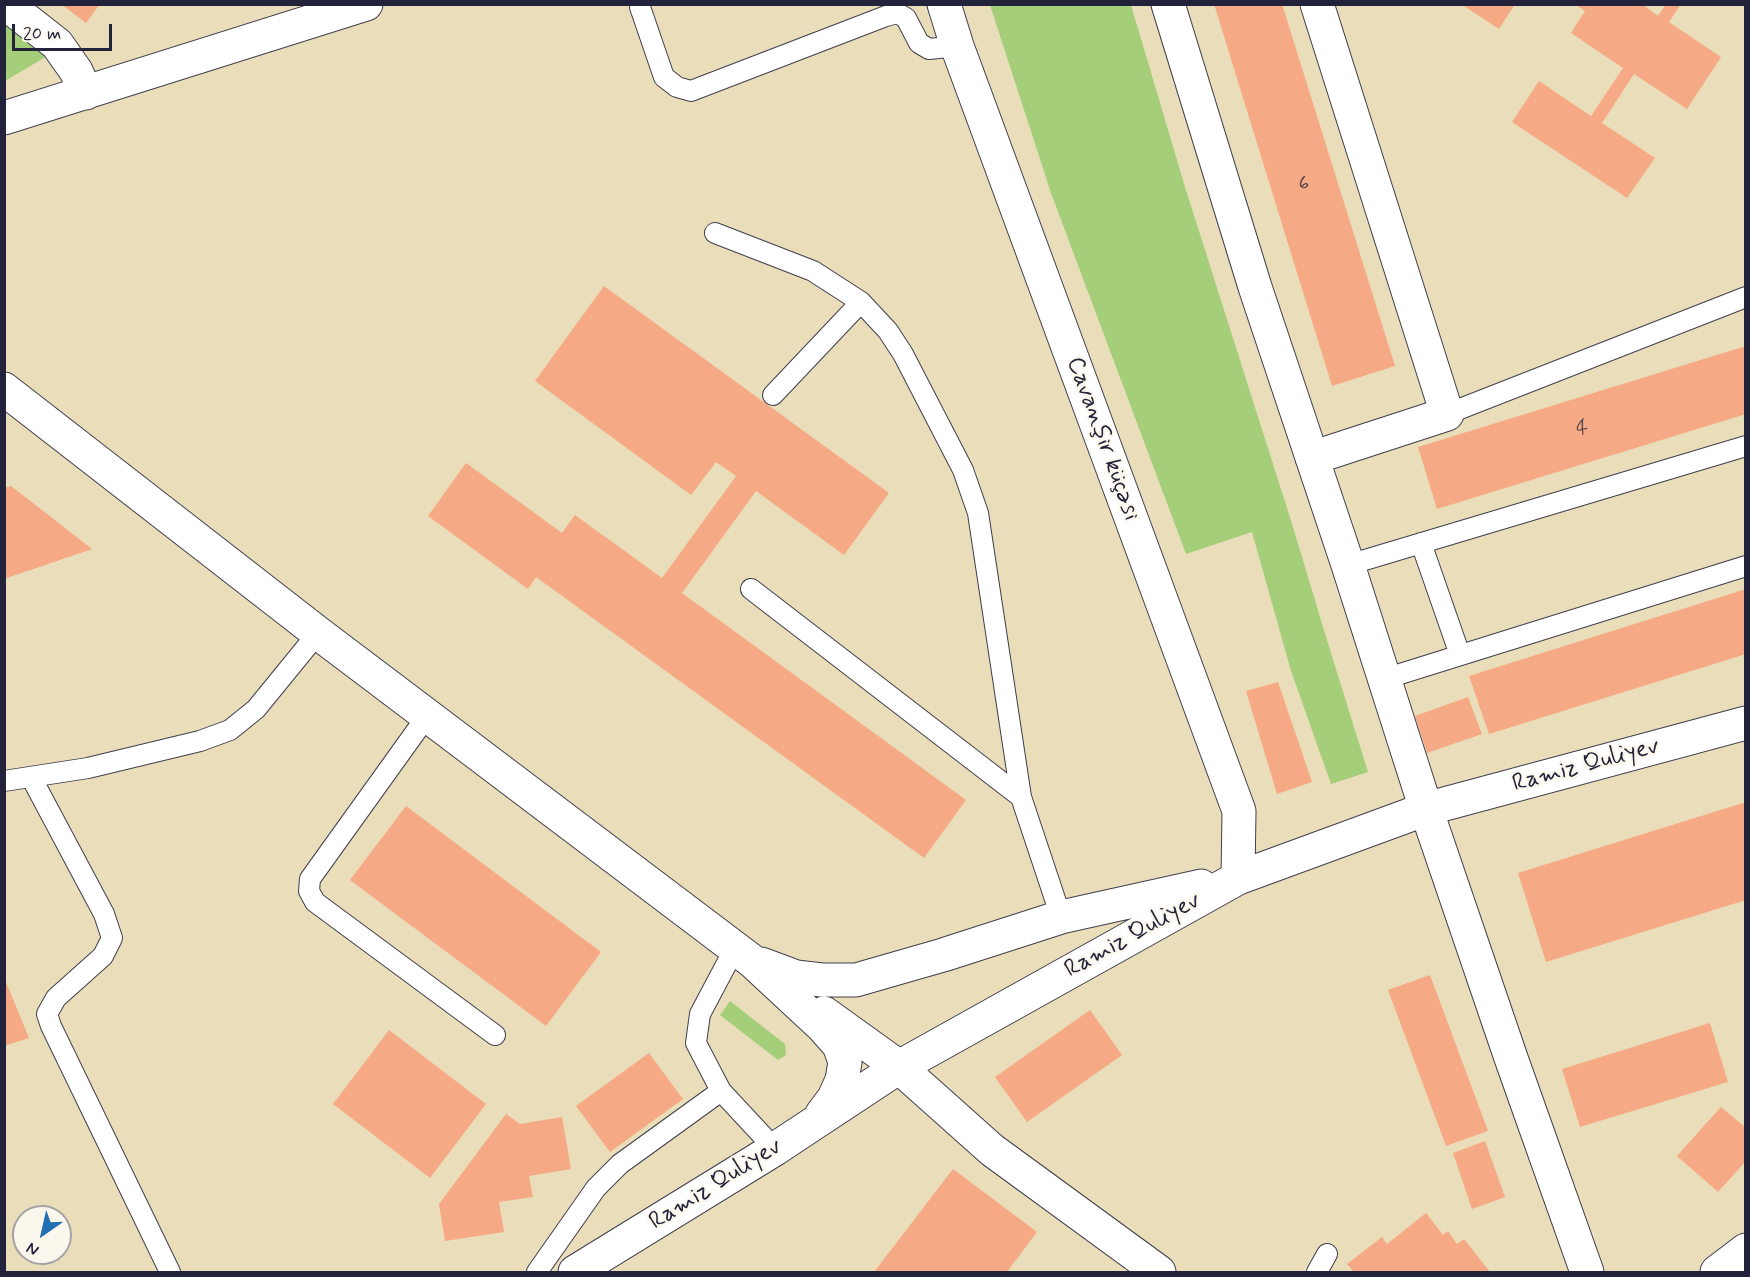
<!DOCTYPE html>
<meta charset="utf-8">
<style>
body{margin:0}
#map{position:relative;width:1750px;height:1277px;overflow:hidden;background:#e9deb9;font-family:Mynerve,sans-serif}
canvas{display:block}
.frame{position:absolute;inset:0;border:6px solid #22223b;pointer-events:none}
.north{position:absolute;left:12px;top:1205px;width:60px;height:60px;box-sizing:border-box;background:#fbf7ec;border:2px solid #a4a2a5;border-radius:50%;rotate:214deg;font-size:16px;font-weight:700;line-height:24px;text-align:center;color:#22223b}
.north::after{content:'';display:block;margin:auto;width:21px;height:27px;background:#1f6fb2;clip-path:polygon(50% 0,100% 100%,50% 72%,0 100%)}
.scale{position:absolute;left:12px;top:24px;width:100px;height:27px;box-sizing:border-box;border:3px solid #22223b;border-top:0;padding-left:8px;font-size:18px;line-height:21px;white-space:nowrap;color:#22223b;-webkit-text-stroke:4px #fbf7ec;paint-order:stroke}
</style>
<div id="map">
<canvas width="1750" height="1277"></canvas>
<div class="frame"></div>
<div class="north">N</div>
<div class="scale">20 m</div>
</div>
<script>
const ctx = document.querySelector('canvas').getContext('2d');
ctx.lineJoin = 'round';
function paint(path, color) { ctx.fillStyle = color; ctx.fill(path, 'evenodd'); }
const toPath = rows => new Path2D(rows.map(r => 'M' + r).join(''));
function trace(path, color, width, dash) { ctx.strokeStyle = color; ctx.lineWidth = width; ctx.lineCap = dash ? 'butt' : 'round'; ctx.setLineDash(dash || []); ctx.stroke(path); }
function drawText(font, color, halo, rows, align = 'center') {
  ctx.font = font + ' Mynerve,sans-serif'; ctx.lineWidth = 4.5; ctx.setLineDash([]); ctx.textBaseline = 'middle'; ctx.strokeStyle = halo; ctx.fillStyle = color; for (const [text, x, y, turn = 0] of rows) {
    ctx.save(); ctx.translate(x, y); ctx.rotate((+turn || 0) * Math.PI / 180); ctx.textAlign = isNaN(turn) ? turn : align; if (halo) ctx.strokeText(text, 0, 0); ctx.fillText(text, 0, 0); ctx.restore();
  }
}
paint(toPath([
 [990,5,1131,5,1185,187,1293,527,1326,637,1368,772,1331,784,1291,671,1252,532,1186,554,1051,193],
 [4,13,54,52,5,81,4,81],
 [730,1001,785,1044,786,1055,778,1060,720,1015]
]), '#a4ce79');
paint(toPath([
 [61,4,100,4,86,23],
 [1214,4,1282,4,1395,366,1332,386],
 [1461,4,1515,4,1499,29],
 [1575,4,1642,4,1658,16,1666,4,1681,4,1669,22,1721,57,1687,109,1634,74,1602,123,1655,158,1627,198,1512,122,1539,81,1591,116,1623,68,1571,33,1585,11],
 [604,286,889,493,844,555,756,491,682,593,966,800,924,858,536,577,528,589,428,516,466,463,562,533,575,515,662,578,736,476,716,462,691,495,535,381],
 [1746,346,1746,414,1437,509,1418,447],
 [11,486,92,549,4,579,4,488],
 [1746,589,1746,654,1489,734,1469,676],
 [1278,682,1312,782,1277,794,1246,691],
 [1468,697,1482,734,1427,753,1415,716],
 [1746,802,1746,900,1546,962,1518,873],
 [406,806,601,952,546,1026,350,880],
 [1430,975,1488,1131,1446,1146,1388,990],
 [4,977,29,1038,4,1046],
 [1090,1010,1122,1055,1027,1122,995,1077],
 [1710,1023,1728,1082,1580,1127,1562,1069],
 [389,1030,486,1104,430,1178,333,1104],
 [649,1053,683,1099,610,1152,576,1106],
 [1721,1107,1746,1128,1746,1161,1718,1192,1677,1156],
 [506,1114,520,1124,562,1117,571,1169,529,1176,533,1197,499,1202,504,1232,445,1241,439,1204],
 [1485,1141,1505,1197,1472,1209,1453,1153],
 [953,1169,1037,1232,1007,1272,874,1272],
 [1426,1213,1443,1235,1448,1231,1457,1244,1464,1239,1490,1272,1354,1272,1347,1264,1382,1237,1387,1244]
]), '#f5a984');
const lane = toPath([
 [640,7,664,77,677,87,691,91,886,16,897,13,906,18,919,43,929,49,957,46],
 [715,233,813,271,861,302,888,331,903,354,963,470,978,513,1021,797,1061,917],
 [773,395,861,302],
 [1447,414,1746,297],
 [1421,543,1460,655],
 [1348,565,1746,446],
 [751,589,1021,797],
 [1384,679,1746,566],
 [427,716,310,879,309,891,315,902,495,1035],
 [31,777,104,914,112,938,103,956,56,998,47,1014,51,1026,170,1272],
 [4,781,88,768,200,741,230,730,256,709,318,633],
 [735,948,700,1014,696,1043,721,1091,775,1149],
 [537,1272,596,1188,620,1164,721,1091],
 [1317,1272,1327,1254]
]);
const street = toPath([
 [6,4,57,44,76,71,86,93],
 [1168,4,1255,287,1348,565,1426,809,1511,1058,1587,1272],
 [4,118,366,4],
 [1312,458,1447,414,1317,4],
 [899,1067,992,1150,1159,1272],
 [1717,1272,1746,1250]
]);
const secondary = toPath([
 [944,4,957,46,1239,811,1238,878],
 [4,389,318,633,752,961,823,1027,839,1045,845,1062,842,1080,834,1098,822,1114],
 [761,964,796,977,822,980,856,980,943,955,1061,917,1201,886],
 [824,1013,899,1067],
 [575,1272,775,1149,899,1067,1238,878,1426,809,1746,723]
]);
trace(lane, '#403e4e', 22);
trace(street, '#403e4e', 35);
trace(secondary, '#403e4e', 35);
trace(lane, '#fff', 20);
trace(street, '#fff', 33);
trace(secondary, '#fff', 33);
drawText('21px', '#57444d', null, [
 ["6",1304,185],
 ["4",1582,430]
]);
drawText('24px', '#22223b', '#fbf7ec', [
 ["Cavanşir küçəsi",1102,439,70],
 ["Ramiz Quliyev",1586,766,-15],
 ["Ramiz Quliyev",1133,936,-29],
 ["Ramiz Quliyev",716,1185,-32]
]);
</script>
